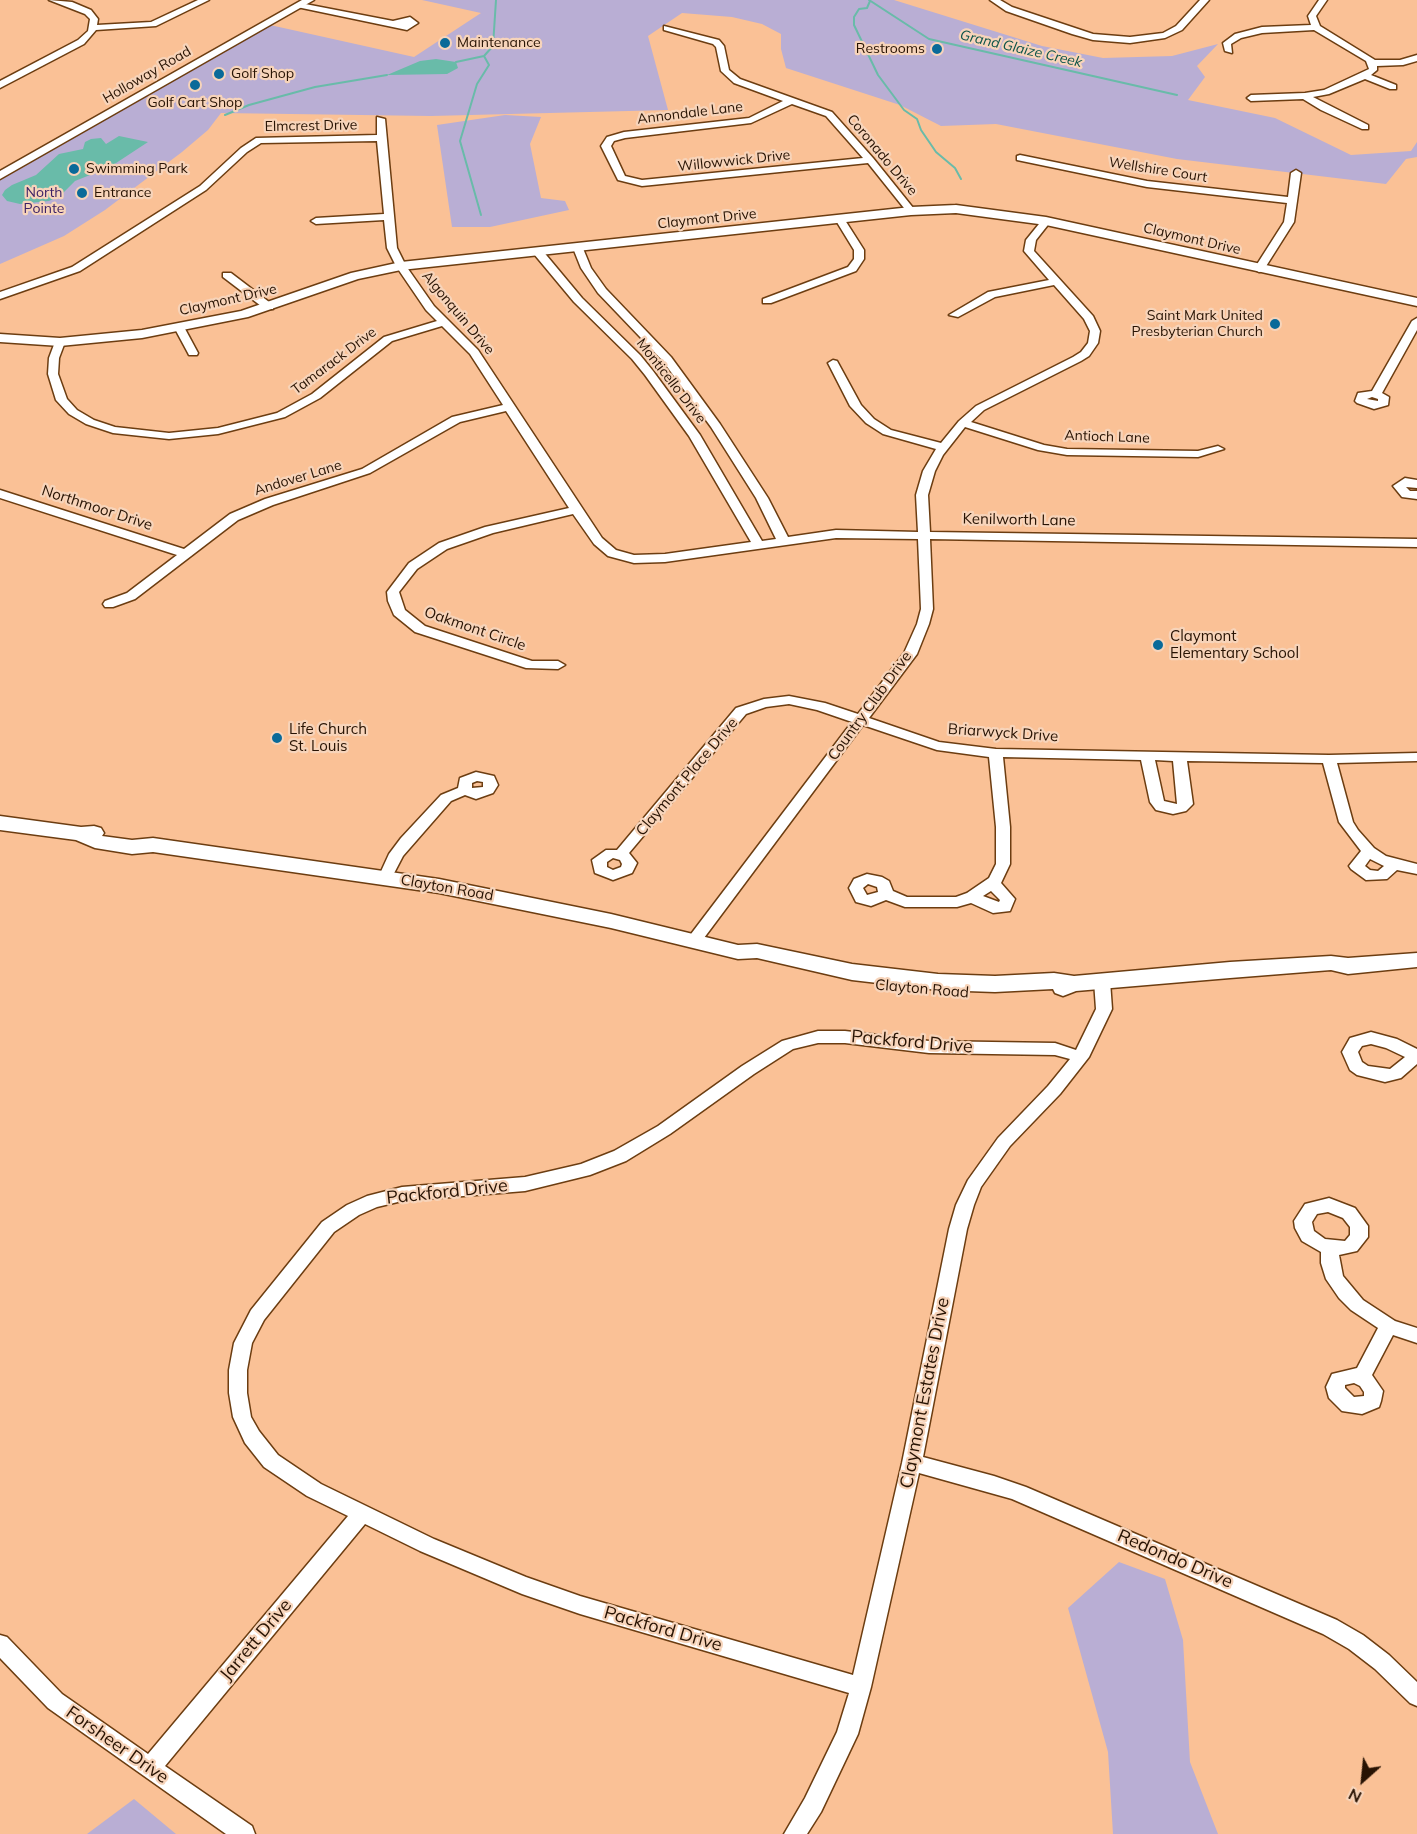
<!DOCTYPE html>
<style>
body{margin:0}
#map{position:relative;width:1417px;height:1834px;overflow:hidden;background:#fac196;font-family:Mulish,sans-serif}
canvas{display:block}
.north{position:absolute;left:1333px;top:1750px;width:60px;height:60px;-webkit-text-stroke:4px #f7d4ba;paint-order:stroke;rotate:207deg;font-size:16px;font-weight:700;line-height:24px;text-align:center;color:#281303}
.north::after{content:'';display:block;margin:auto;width:21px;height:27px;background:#281303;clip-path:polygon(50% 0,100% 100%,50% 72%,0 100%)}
</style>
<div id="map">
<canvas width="1417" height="1834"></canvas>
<div class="north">N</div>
</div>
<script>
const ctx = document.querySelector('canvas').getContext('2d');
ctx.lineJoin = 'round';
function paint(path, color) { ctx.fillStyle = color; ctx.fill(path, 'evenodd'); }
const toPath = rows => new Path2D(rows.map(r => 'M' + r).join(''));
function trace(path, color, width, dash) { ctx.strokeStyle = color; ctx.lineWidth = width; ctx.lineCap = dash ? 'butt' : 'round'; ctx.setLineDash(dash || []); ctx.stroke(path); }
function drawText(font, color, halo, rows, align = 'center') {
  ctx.font = font + ' Mulish,sans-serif'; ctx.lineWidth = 4.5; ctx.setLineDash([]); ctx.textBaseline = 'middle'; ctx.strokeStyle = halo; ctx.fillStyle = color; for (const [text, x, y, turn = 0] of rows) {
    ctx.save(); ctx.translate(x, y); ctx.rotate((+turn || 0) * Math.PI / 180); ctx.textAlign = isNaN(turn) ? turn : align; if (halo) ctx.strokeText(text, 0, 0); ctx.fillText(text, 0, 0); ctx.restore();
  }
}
paint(toPath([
 [422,0,894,0,1042,46,1103,58,1172,56,1218,44,1197,66,1205,77,1188,100,1275,118,1351,155,1411,151,1417,142,1417,157,1406,159,1386,184,1177,159,996,124,941,126,900,105,786,68,781,49,781,34,762,24,732,17,682,13,648,36,668,110,431,116,221,113,208,130,182,152,105,210,64,236,0,264,0,180,270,25,414,57,481,13],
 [505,115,541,117,530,144,541,198,565,201,569,210,490,227,452,227,437,125],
 [1119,1562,1165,1579,1183,1640,1190,1762,1218,1834,1113,1834,1108,1752,1068,1608],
 [134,1799,176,1834,87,1834]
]), '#b9aed4');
paint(toPath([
 [436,59,456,62,458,68,447,74,387,75,420,61],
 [119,136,148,142,110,167,75,181,61,195,49,201,20,204,7,201,2,195,5,190,12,185,36,175,59,154,83,149,85,142,91,139,101,138,106,144]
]), '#69bba9');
trace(toPath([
 [869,0,929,39,1177,95],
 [870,1,867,8,859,9,854,17,854,25,878,75,904,110,917,119,921,130,936,152,955,168,961,179],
 [456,62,484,56],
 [225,115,249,105,315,87,387,75],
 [481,215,460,141,477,84,489,65,484,56,493,46,496,0]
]), '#69bba9', 2);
const minor = toPath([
 [49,0,72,2,91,10,98,19,97,25,151,22,198,0,209,0,156,26,96,30,84,44,0,88,0,81,78,40,88,31,90,19,85,14,49,0],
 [990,0,1000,0,1012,7,1093,34,1130,37,1163,33,1176,26,1200,0,1209,0,1182,30,1165,38,1130,43,1093,40,1072,34,1006,11,990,0],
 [1319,0,1327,0,1316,16,1320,26,1375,60,1400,60,1417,55,1417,61,1403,65,1377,66,1377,70,1371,75,1396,85,1396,89,1390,89,1365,79,1329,94,1313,97,1368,125,1368,129,1362,129,1321,110,1303,99,1251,101,1247,98,1251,95,1305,93,1324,90,1369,69,1366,61,1314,30,1262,33,1241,38,1231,44,1232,53,1225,51,1223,43,1235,34,1262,27,1311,25,1308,16,1319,0],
 [300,3,393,21,410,17,418,23,407,30,297,7,296,5,300,3],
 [664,26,719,40,724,46,729,70,740,79,832,112,873,158,914,209,914,213,908,213,868,163,642,186,618,180,601,146,607,137,624,132,749,118,783,101,734,83,721,71,716,47,713,44,664,30,664,26],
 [792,104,826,116,863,158,642,180,625,176,611,146,614,141,625,138,751,123,792,104],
 [377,117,385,119,397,248,406,266,434,306,478,350,602,538,616,550,634,555,665,554,751,542,689,436,645,375,632,359,574,302,534,254,534,250,542,250,582,298,640,355,653,371,700,435,762,541,776,539,756,498,711,427,663,361,598,293,581,268,573,248,574,246,582,246,591,268,606,289,671,357,720,424,768,498,788,537,836,530,918,532,916,495,923,471,936,449,883,434,866,423,850,406,828,363,833,360,837,361,861,405,874,419,891,430,941,443,959,421,976,406,1073,357,1081,352,1088,343,1090,331,1084,319,1054,285,995,297,958,317,949,315,988,292,1049,280,1024,251,1026,240,1043,219,1049,219,1051,221,1036,240,1034,251,1093,316,1100,331,1098,343,1089,356,1081,361,984,410,971,422,1044,445,1067,449,1198,451,1218,446,1224,449,1198,457,1067,455,1038,450,965,427,943,455,935,471,928,495,930,532,1417,539,1417,547,930,539,933,609,929,624,917,654,869,718,939,742,996,749,1329,755,1417,753,1417,761,1337,763,1353,822,1358,830,1374,848,1386,856,1417,864,1417,874,1397,870,1387,879,1366,880,1351,869,1349,866,1361,851,1339,822,1323,763,1187,761,1193,804,1186,811,1173,814,1156,810,1150,802,1141,760,1003,757,1010,827,1010,864,1001,883,1015,899,1010,911,993,913,971,903,957,907,905,907,886,900,871,906,856,902,849,888,854,879,867,874,882,877,889,881,893,891,907,897,956,897,967,893,989,878,996,864,996,827,989,757,937,750,863,725,698,946,688,946,685,942,688,938,852,722,817,710,789,704,766,707,746,714,629,853,637,863,632,873,613,880,608,878,595,873,592,860,606,850,617,850,736,708,764,699,789,696,825,703,858,714,904,653,917,624,921,609,918,539,836,538,665,562,634,563,608,556,594,544,573,514,493,533,447,549,417,569,399,592,405,610,425,626,532,661,558,661,565,665,558,669,526,668,415,632,394,615,388,601,387,592,409,563,439,543,485,527,569,508,506,411,460,422,370,473,273,505,238,520,135,599,113,607,105,607,103,604,105,601,127,593,177,555,0,498,0,490,184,549,230,514,265,499,362,469,452,417,503,405,470,354,442,326,392,341,320,398,285,417,218,434,169,439,113,433,86,424,69,414,56,400,48,374,49,358,55,342,60,339,65,342,59,358,58,374,67,399,77,410,94,420,115,427,169,433,218,428,277,413,312,394,384,337,437,321,426,310,396,266,387,248,384,220,316,224,311,221,316,218,384,214,377,141,261,143,247,152,206,190,80,271,0,299,0,292,72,267,200,186,241,148,256,138,377,135,377,117],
 [1155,760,1173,761,1177,804,1164,801,1155,760],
 [613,858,620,860,622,864,621,867,613,870,607,867,607,862,613,858],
 [1370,859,1384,866,1378,871,1370,870,1365,866,1370,859],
 [868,884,877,887,878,892,867,895,863,888,868,884],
 [991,891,1000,900,999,902,983,896,991,891],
 [1020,155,1147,181,1288,197,1291,173,1296,170,1301,173,1294,222,1263,271,1259,272,1254,269,1284,222,1287,203,1147,187,1017,160,1017,156,1020,155],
 [837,217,843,217,864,250,864,259,856,271,771,303,763,303,763,299,848,267,854,259,854,250,835,219,837,217],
 [223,273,231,273,273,305,273,309,265,309,223,277,223,273],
 [1417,318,1417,330,1382,393,1389,397,1388,405,1374,409,1357,403,1355,401,1358,393,1372,391,1412,321,1417,318],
 [1372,397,1378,399,1378,401,1367,399,1372,397],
 [179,324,184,327,198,353,197,355,189,355,188,353,174,327,179,324],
 [1405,478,1417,480,1417,488,1406,487,1410,491,1417,491,1417,499,1402,497,1393,486,1405,478],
 [476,772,494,776,498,785,493,793,476,799,465,795,451,801,403,856,390,881,380,881,378,878,389,854,401,838,441,795,458,788,460,778,476,772],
 [477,781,483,782,483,787,472,788,472,783,477,781],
 [1102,976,1107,977,1110,981,1112,1009,1089,1057,1060,1094,1010,1146,981,1187,974,1205,967,1229,923,1457,994,1476,1026,1487,1337,1620,1363,1635,1389,1655,1417,1682,1417,1706,1410,1703,1375,1669,1349,1649,1323,1634,1012,1499,919,1473,871,1687,858,1734,821,1812,807,1834,784,1834,805,1798,837,1732,849,1693,580,1614,522,1594,420,1551,365,1524,165,1766,252,1826,255,1834,226,1834,48,1708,0,1658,0,1635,7,1637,62,1694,148,1754,348,1516,307,1496,264,1467,245,1443,233,1417,229,1393,229,1370,234,1343,251,1310,322,1222,347,1205,367,1196,402,1187,525,1177,581,1164,614,1151,658,1126,742,1066,782,1041,818,1031,845,1031,929,1041,1055,1043,1076,1050,1096,1009,1094,981,1097,977,1102,976],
 [818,1043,845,1043,929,1053,1055,1055,1070,1059,1048,1086,998,1138,968,1180,956,1205,949,1229,902,1463,853,1675,580,1596,526,1577,434,1539,321,1484,278,1455,259,1431,251,1417,247,1393,247,1370,252,1343,264,1320,334,1232,359,1215,377,1207,402,1201,525,1191,590,1175,626,1161,670,1134,754,1074,793,1049,818,1043],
 [1371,1032,1397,1039,1417,1049,1417,1064,1401,1078,1385,1082,1357,1075,1350,1070,1342,1052,1350,1038,1371,1032],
 [1371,1044,1386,1048,1405,1057,1390,1069,1368,1066,1362,1062,1358,1052,1362,1046,1371,1044],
 [1329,1198,1355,1208,1368,1226,1368,1237,1357,1251,1339,1255,1343,1276,1363,1300,1395,1321,1417,1328,1417,1343,1393,1335,1372,1375,1383,1391,1381,1401,1379,1407,1362,1414,1342,1411,1329,1398,1326,1387,1332,1374,1357,1368,1378,1328,1351,1310,1339,1298,1326,1279,1321,1263,1321,1252,1302,1241,1295,1228,1294,1221,1305,1204,1329,1198],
 [1328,1212,1343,1218,1350,1227,1350,1235,1345,1241,1325,1239,1314,1231,1312,1222,1317,1214,1328,1212],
 [1354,1383,1360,1386,1364,1392,1364,1396,1354,1397,1345,1388,1345,1385,1354,1383]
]);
const tertiary = toPath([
 [302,0,314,0,0,179,0,171,302,0],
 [956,205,1046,217,1417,298,1417,306,1046,225,956,213,911,215,401,270,358,279,248,317,142,338,60,346,0,342,0,334,60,338,142,330,241,311,351,273,401,262,911,207,956,205]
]);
const secondary = toPath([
 [0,816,81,827,94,826,101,828,104,833,102,836,132,840,153,838,439,879,611,914,738,945,757,944,852,964,938,974,995,976,1054,973,1074,976,1230,962,1331,956,1348,958,1417,953,1417,967,1348,974,1331,970,1230,978,1076,991,1063,996,1055,993,1053,989,995,992,938,990,852,980,757,958,738,959,611,928,439,893,153,852,132,854,95,848,76,840,0,830,0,816]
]);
trace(minor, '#6c3d11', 3);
trace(tertiary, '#6c3d11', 3);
trace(secondary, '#6c3d11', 3);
paint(minor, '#fff');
paint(tertiary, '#fff');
paint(secondary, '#fff');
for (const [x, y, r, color] of [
 [445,43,6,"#0a6a99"],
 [937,49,6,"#0a6a99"],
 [219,74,6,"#0a6a99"],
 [195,85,6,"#0a6a99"],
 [74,169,6,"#0a6a99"],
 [82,193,6,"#0a6a99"],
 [1275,324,6,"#0a6a99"],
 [1158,645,6,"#0a6a99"],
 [277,738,6,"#0a6a99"]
]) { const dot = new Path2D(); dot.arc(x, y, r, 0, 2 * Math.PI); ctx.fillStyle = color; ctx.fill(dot); trace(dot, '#f7d4ba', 2); }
drawText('14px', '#281303', '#f7d4ba', [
 ["Maintenance",457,43],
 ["Restrooms",925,49,"right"],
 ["Golf Shop",231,74],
 ["Golf Cart Shop",195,103,"center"],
 ["Swimming Park",86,169],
 ["Entrance",94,193],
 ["Saint Mark United",1263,316,"right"],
 ["Presbyterian Church",1263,332,"right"]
], 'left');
drawText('italic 14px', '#0d5449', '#f7d4ba', [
 ["Grand Glaize Creek",1021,49,13]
]);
drawText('14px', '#281303', '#f7d4ba', [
 ["Holloway Road",147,75,-30],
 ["Annondale Lane",690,113,-7],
 ["Elmcrest Drive",311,126,-1],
 ["Coronado Drive",882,155,50],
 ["Willowwick Drive",734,161,-6],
 ["Wellshire Court",1158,170,9],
 ["Claymont Drive",707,219,-6],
 ["Claymont Drive",1192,239,13],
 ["Claymont Drive",228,300,-13],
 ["Algonquin Drive",458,313,50],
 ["Tamarack Drive",334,361,-37],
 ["Monticello Drive",671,381,52],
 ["Antioch Lane",1107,437,2],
 ["Andover Lane",298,478,-17]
]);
drawText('14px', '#3c2165', '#f7d4ba', [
 ["North",44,193],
 ["Pointe",44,209]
]);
drawText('15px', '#281303', '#f7d4ba', [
 ["Northmoor Drive",97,508,18],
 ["Kenilworth Lane",1019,520,1],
 ["Oakmont Circle",475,629,19],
 ["Country Club Drive",870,706,-54],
 ["Briarwyck Drive",1003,733,4],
 ["Claymont Place Drive",687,777,-50],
 ["Clayton Road",447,888,10],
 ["Clayton Road",922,989,5]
]);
drawText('15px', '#281303', '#f7d4ba', [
 ["Claymont",1170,636],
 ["Elementary School",1170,653],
 ["Life Church",289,729],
 ["St. Louis",289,746]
], 'left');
drawText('18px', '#281303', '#f7d4ba', [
 ["Packford Drive",912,1042,5],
 ["Packford Drive",447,1192,-6],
 ["Claymont Estates Drive",925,1393,-79],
 ["Redondo Drive",1175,1559,23],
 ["Packford Drive",663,1629,16],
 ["Jarrett Drive",256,1640,-50],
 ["Forsheer Drive",117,1745,35]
]);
</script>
